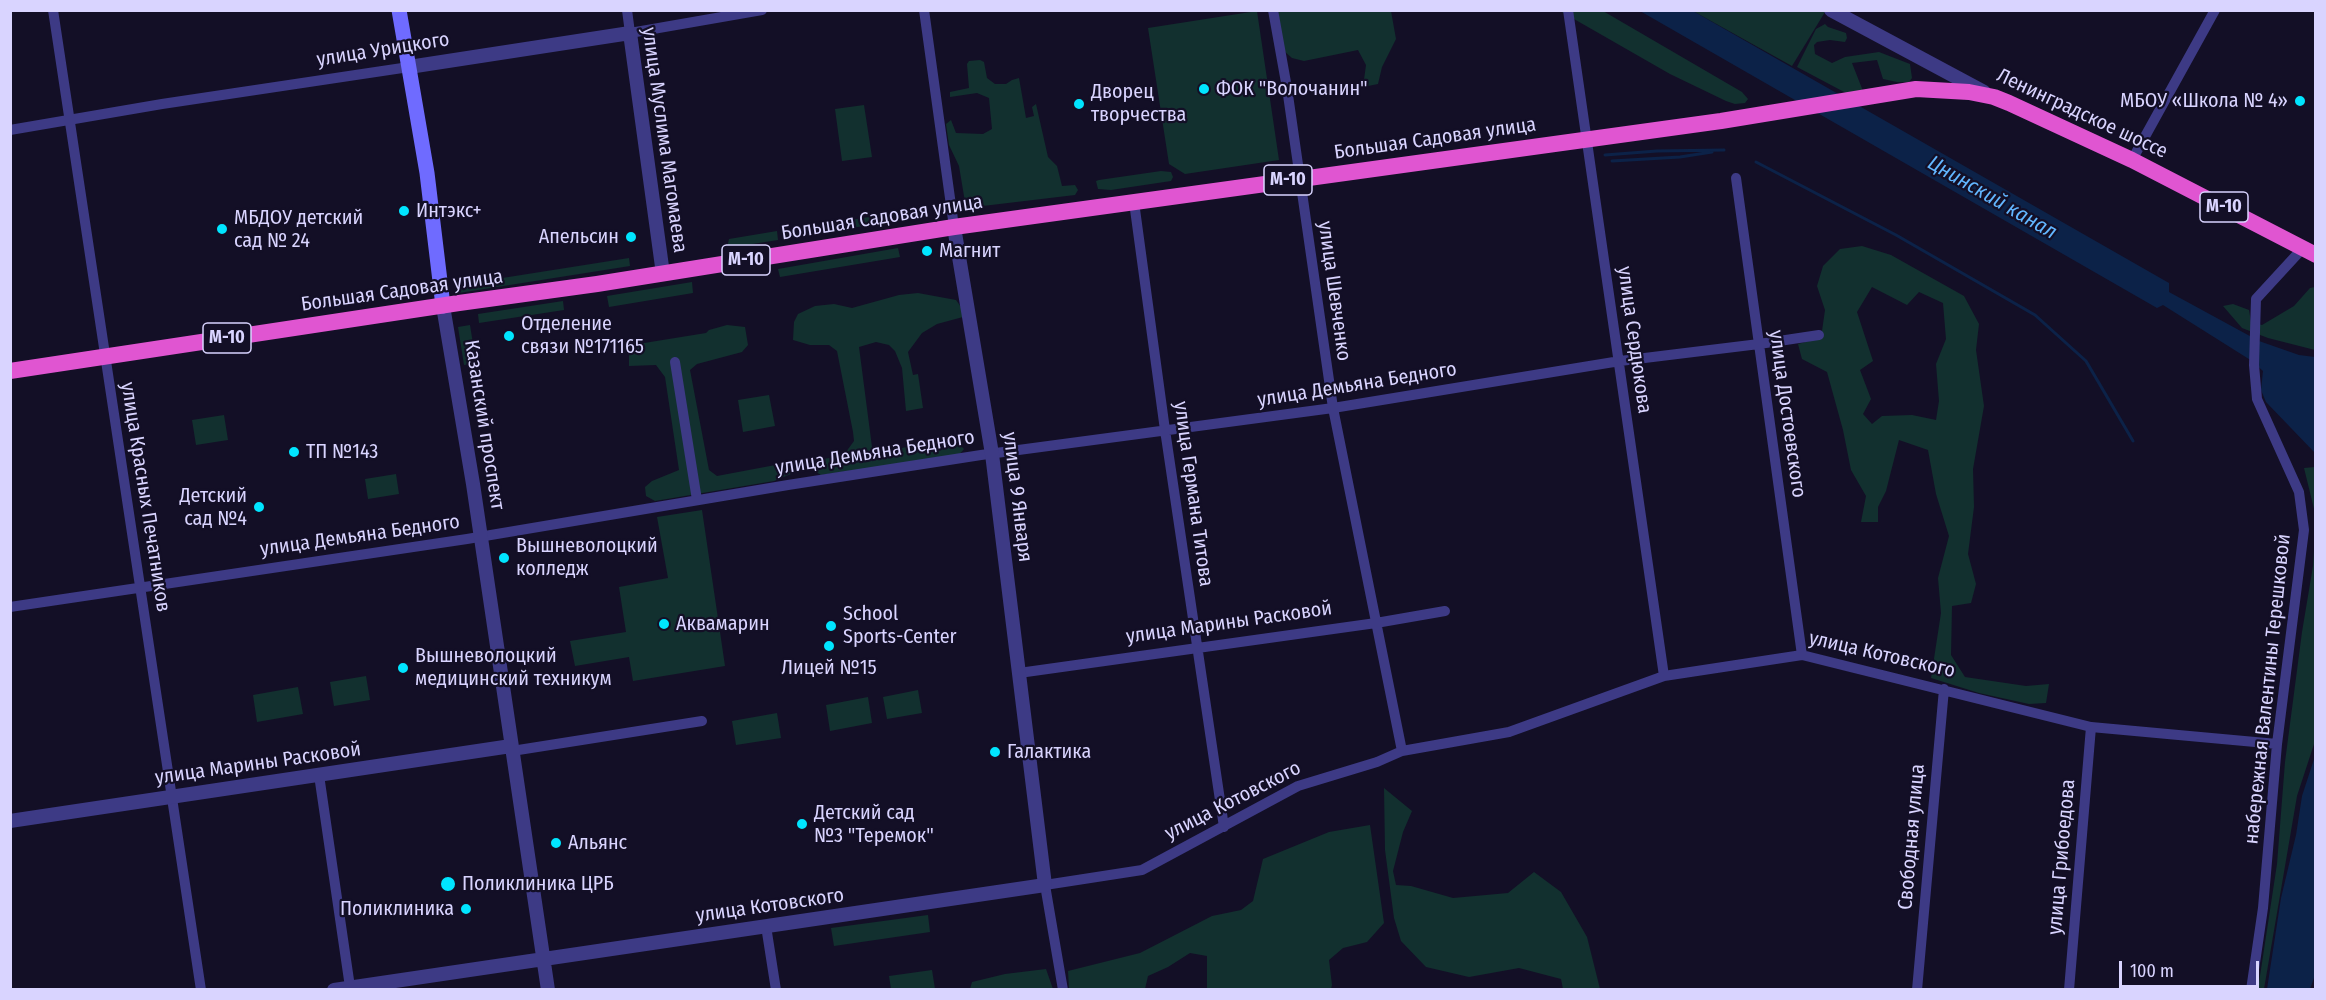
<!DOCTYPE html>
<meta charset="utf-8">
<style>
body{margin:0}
#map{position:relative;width:2326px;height:1000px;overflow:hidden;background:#130f26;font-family:"Fira Sans Condensed",sans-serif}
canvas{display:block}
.frame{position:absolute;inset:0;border:12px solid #d9d4ff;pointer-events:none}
.scale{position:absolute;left:2119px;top:961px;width:140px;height:27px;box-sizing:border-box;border:3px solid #d9d4ff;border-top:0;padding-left:8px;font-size:18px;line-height:21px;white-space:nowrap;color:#d9d4ff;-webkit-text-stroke:4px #130f26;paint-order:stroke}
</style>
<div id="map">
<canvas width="2326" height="1000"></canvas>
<div class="frame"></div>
<div class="scale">100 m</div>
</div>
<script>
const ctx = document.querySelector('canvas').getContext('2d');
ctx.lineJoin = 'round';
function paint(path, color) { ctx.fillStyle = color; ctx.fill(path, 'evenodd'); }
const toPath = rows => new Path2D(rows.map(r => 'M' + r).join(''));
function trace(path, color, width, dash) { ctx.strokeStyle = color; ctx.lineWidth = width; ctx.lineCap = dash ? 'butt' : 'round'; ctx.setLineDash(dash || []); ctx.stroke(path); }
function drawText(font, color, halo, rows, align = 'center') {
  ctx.font = font + ' "Fira Sans Condensed",sans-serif'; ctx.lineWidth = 4.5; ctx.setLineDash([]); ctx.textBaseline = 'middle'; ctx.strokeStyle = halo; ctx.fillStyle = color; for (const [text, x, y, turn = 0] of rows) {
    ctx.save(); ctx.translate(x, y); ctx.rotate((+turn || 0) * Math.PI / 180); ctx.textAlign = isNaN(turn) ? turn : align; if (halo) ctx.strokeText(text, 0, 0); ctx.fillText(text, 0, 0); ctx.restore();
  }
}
paint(toPath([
 [1821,10,1825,12,1792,66,1693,11],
 [1257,11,1279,160,1185,174,1169,164,1148,28],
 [1278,11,1391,11,1396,39,1382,67,1378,84,1363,87,1366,65,1358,50,1304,61,1292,58,1284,51],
 [1560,11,1603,11,1742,92,1748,99,1745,103,1735,104,1726,101,1670,74],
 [1825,24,1828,27,1846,33,1847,38,1845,42,1830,40,1817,42,1814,45,1815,54,1832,63,1845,57,1879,52,1910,64,1912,78,1909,82,1897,82,1883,79,1877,60,1852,63,1863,91,1846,93,1797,67,1816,29],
 [980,60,984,62,987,78,995,84,1006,84,1012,80,1019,78,1026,118,1034,116,1032,107,1036,104,1048,157,1057,166,1062,186,1075,185,1078,190,1075,195,966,208,959,166,949,145,946,124,951,120,956,133,983,134,992,129,989,98,977,93,950,97,950,92,969,88,967,64,969,61],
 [864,105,872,157,842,161,835,109],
 [1161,171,1171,172,1173,177,1171,181,1111,190,1098,189,1096,181,1099,180],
 [895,213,896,221,800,236,799,228],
 [777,231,778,240,727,248,729,239],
 [1862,246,1891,255,1964,296,1979,324,1976,350,1984,406,1973,469,1974,507,1968,554,1976,584,1971,603,1952,606,1951,655,1965,677,2026,686,2049,684,2046,703,2029,704,1979,693,1931,678,1941,613,1938,578,1949,536,1936,494,1928,450,1899,440,1886,491,1878,507,1878,522,1861,522,1866,496,1851,470,1843,430,1827,372,1802,359,1798,344,1821,338,1825,310,1817,286,1823,266,1840,249],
 [1872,287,1907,305,1919,292,1943,303,1946,339,1936,364,1939,401,1936,420,1912,415,1882,416,1872,424,1863,414,1871,399,1860,370,1873,361,1857,312],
 [898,248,900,257,780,277,778,269],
 [629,258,630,266,459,293,458,285],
 [692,282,693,293,609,307,607,296],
 [2315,287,2315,350,2268,338,2242,328,2223,306,2233,304,2249,310,2251,322,2262,325,2294,306,2310,288],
 [918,293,956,300,961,307,963,317,937,324,922,333,908,352,913,375,918,374,923,408,906,411,902,368,895,351,889,345,876,342,859,347,872,447,879,452,935,442,958,443,964,449,958,456,821,475,813,470,816,460,843,456,854,441,853,432,837,351,829,345,810,345,793,340,794,322,798,314,815,306,834,304,852,308,899,295],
 [563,301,564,310,479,323,478,314],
 [470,325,476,363,464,365,458,327],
 [727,325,745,327,748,345,742,352,697,364,690,370,709,470,717,476,786,463,795,466,791,474,774,481,655,501,646,496,645,487,652,481,679,470,665,377,656,365,629,366,629,348,638,344,706,333,709,330],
 [769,395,775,426,743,432,738,400],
 [224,415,228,440,196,445,192,420],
 [2315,467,2316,467,2315,513,2304,468],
 [396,474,399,494,368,499,365,479],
 [702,510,725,666,633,681,629,657,575,666,570,641,626,632,619,587,668,578,657,517],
 [2315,535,2315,741,2297,796,2264,989,2258,989,2277,864,2285,762,2302,632,2313,566],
 [366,676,370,700,334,706,330,682],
 [298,687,303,714,257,722,253,695],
 [918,690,922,713,887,719,883,697],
 [868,697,872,723,830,731,826,705],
 [777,713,781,738,736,745,732,721],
 [1384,788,1412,811,1403,832,1393,871,1396,885,1411,886,1453,898,1508,893,1534,872,1561,892,1587,937,1600,989,1563,989,1561,979,1519,968,1469,977,1426,967,1401,941,1394,918,1385,850],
 [1370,825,1384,923,1367,942,1343,948,1329,960,1332,985,1331,989,1207,989,1207,956,1190,953,1168,967,1148,976,1145,989,1069,989,1068,971,1140,953,1212,916,1241,910,1253,901,1263,859,1329,832],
 [928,915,930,932,834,946,831,928],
 [1046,969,1053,989,970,989,972,982,1005,974],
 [932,970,935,989,891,989,889,976]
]), '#12302f');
paint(toPath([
 [1640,11,1693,11,2169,283,2169,292,2259,341,2299,355,2315,357,2315,453,2266,402,2261,390,2263,371,2252,361,2163,305,2157,308],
 [2315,756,2315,975,2310,989,2267,989,2281,898,2296,835,2302,796]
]), '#0c2248');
trace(toPath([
 [1605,155,1657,151,1724,150],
 [1612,161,1680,157,1712,152],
 [1756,162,1896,235,2035,315,2086,361,2133,441]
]), '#0c2248', 3);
trace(toPath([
 [53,10,201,990],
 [627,10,630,33,762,10],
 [924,10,954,227],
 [1273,10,1287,88,1333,408,1402,751],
 [1568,10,1664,676],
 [10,130,162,104,409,67],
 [2132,160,2215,10],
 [1736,178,1802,655],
 [1134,202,1165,430,1224,827],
 [675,362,697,500],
 [10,607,467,539,788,485,981,455,1333,408,1620,361,1759,344,1819,335],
 [1019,673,1376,623,1445,611],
 [512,751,702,721],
 [319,775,350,987],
 [766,926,776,990],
 [1063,990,1045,885,1142,870,1298,786,1377,762,1402,751,1509,732,1664,676,1802,655,2091,727,2277,744],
 [1917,990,1944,689],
 [2069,990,2091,727],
 [2251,990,2263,908,2277,744,2304,530,2299,492,2257,399,2254,365,2256,299,2302,249]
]), '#3d3a85', 10);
trace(toPath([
 [1831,10,1984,92],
 [409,67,630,33,663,274],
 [443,306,473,484,548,990],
 [10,821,511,746],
 [334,990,1045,885,992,454,954,227]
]), '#3d3a85', 14);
trace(toPath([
 [399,10,427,173,443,306]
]), '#6f6bff', 15);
trace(toPath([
 [10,371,459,303,597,284,954,227,1721,121,1916,89,1969,92,1994,97,2009,103,2132,160,2316,255]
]), '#e055d1', 16);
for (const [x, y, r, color] of [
 [1204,89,6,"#00e5ff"],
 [2300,101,6,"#00e5ff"],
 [1079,104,6,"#00e5ff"],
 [404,211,6,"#00e5ff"],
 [222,229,6,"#00e5ff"],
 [631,237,6,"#00e5ff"],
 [927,251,6,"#00e5ff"],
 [509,336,6,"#00e5ff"],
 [294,452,6,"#00e5ff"],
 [259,507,6,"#00e5ff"],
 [504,558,6,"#00e5ff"],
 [664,624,6,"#00e5ff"],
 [831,626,6,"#00e5ff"],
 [829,646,6,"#00e5ff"],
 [403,668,6,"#00e5ff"],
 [995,752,6,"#00e5ff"],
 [802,824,6,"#00e5ff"],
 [556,843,6,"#00e5ff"],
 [448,884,8,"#00e5ff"],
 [466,909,6,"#00e5ff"]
]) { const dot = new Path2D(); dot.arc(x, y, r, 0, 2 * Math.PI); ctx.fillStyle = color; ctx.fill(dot); trace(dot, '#130f26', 2); }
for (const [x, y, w] of [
 [1288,180,48],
 [2224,207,48],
 [746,260,48],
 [227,338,48]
]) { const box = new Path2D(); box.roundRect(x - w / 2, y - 15, w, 30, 4.5); ctx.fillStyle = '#130f26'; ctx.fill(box); trace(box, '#d9d4ff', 1.5); }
drawText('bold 18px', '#d9d4ff', null, [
 ["М-10",1288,180],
 ["М-10",2224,207],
 ["М-10",746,260],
 ["М-10",227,338]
]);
drawText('20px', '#d9d4ff', '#130f26', [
 ["улица Урицкого",383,50,-9],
 ["Ленинградское шоссе",2082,114,25],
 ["Большая Садовая улица",1435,139,-8],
 ["улица Муслима Магомаева",664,140,82],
 ["Большая Садовая улица",882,218,-9],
 ["Большая Садовая улица",402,291,-8],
 ["улица Шевченко",1334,291,82],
 ["улица Сердюкова",1634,340,82],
 ["улица Демьяна Бедного",1357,385,-9],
 ["улица Достоевского",1787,414,82],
 ["Казанский проспект",484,425,81],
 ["улица Демьяна Бедного",875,453,-9],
 ["улица Германа Титова",1193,494,82],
 ["улица Красных Печатников",145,497,81],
 ["улица 9 Января",1017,497,83],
 ["улица Демьяна Бедного",360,536,-8],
 ["улица Марины Расковой",1229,623,-8],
 ["улица Котовского",1882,655,13],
 ["набережная Валентины Терешковой",2268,689,-84],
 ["улица Марины Расковой",258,764,-8],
 ["улица Котовского",1233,801,-27],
 ["Свободная улица",1912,837,-85],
 ["улица Грибоедова",2062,857,-85],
 ["улица Котовского",770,906,-8]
]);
drawText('20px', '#d9d4ff', '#130f26', [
 ["ФОК \"Волочанин\"",1216,89],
 ["Дворец",1091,92],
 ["творчества",1091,115],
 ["МБОУ «Школа № 4»",2288,101,"right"],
 ["Интэкс+",416,211],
 ["МБДОУ детский",234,218],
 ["сад № 24",234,241],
 ["Апельсин",619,237,"right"],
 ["Магнит",939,251],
 ["Отделение",521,324],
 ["связи №171165",521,347],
 ["ТП №143",306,452],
 ["Детский",247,496,"right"],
 ["сад №4",247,519,"right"],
 ["Вышневолоцкий",516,546],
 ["колледж",516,569],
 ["School",843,614],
 ["Sports-Center",843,637],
 ["Аквамарин",676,624],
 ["Вышневолоцкий",415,656],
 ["медицинский техникум",415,679],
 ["Лицей №15",829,668,"center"],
 ["Галактика",1007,752],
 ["Детский сад",814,813],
 ["№3 \"Теремок\"",814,836],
 ["Альянс",568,843],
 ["Поликлиника ЦРБ",462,884],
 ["Поликлиника",454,909,"right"]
], 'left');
drawText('italic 21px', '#62b6ff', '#130f26', [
 ["Цнинский канал",1992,198,30]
]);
</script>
